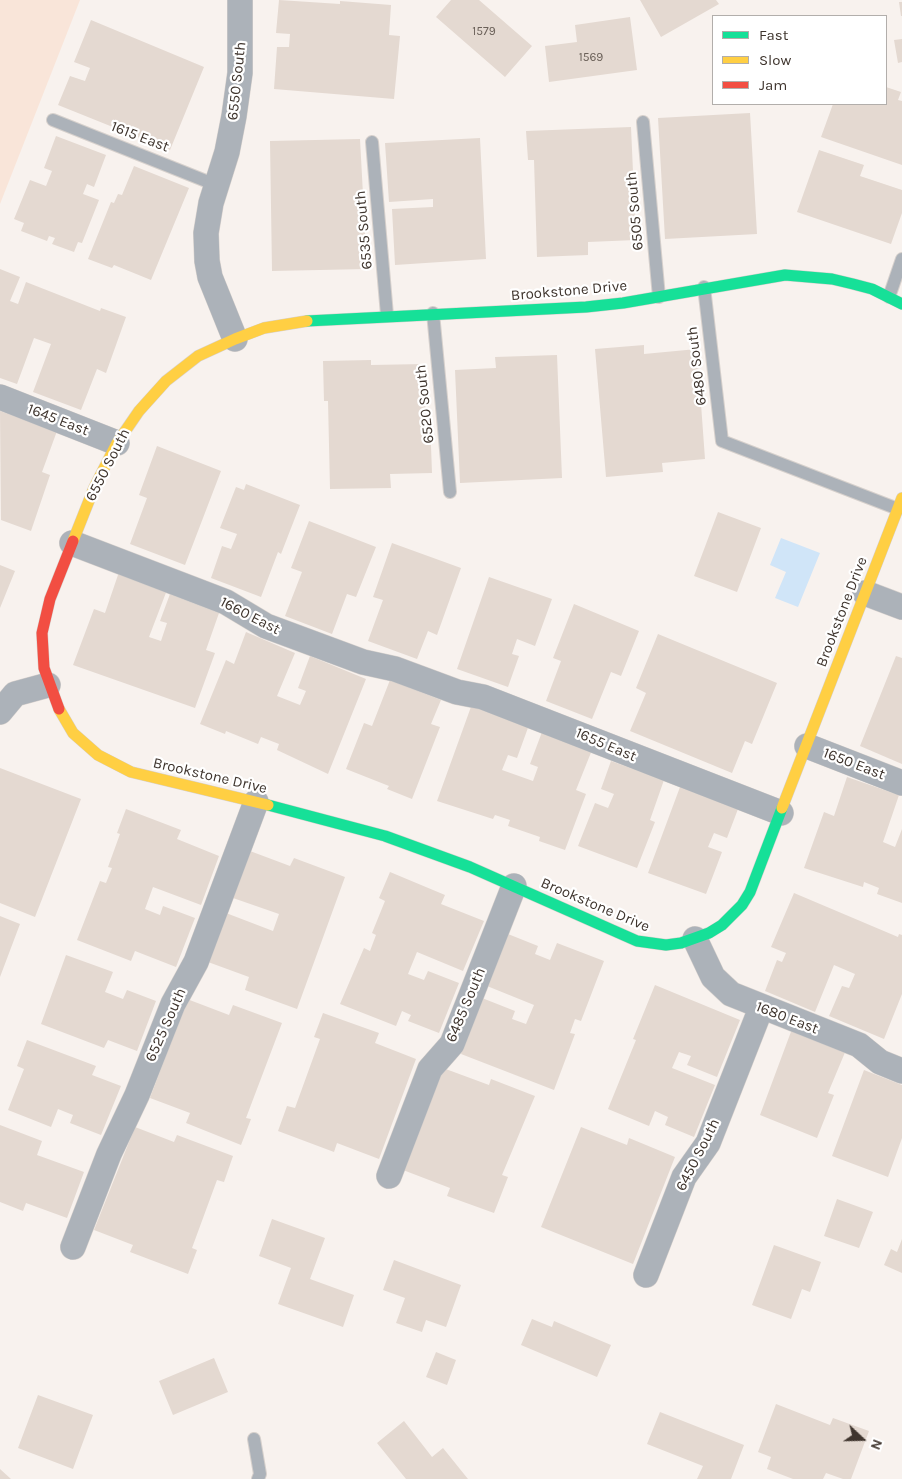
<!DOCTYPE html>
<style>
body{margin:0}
#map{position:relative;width:902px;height:1479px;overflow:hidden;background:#f8f2ee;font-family:Karla,sans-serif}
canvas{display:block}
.legend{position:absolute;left:712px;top:15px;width:175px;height:90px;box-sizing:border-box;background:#fff;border:1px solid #b2aeab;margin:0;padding:6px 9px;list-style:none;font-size:15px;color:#3f352e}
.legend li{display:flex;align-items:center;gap:10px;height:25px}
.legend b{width:25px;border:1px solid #b2aeab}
.north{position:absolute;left:837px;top:1414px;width:50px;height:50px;-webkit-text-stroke:4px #fff;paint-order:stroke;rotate:111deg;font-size:14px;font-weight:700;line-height:20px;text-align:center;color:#3f352e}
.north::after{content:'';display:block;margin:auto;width:18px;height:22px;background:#3f352e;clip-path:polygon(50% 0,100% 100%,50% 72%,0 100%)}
</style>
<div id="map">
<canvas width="902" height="1479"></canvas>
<ul class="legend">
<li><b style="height:6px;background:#16e098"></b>Fast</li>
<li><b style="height:6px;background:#ffcf43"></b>Slow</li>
<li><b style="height:6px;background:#f24e42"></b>Jam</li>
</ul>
<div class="north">N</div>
</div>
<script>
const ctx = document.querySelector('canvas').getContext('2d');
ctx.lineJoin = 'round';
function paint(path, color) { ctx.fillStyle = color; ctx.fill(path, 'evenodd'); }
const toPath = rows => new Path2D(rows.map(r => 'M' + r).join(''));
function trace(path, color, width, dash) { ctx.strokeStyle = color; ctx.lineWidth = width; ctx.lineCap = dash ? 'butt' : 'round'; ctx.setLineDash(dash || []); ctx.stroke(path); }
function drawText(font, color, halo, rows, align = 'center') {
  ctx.font = font + ' Karla,sans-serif'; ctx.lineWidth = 4.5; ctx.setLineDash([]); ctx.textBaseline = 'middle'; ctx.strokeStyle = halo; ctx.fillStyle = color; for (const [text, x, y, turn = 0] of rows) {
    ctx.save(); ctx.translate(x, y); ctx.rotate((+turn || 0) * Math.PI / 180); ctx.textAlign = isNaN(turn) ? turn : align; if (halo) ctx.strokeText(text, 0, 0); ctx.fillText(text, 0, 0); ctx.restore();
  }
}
paint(toPath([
 [0,0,80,0,0,204]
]), '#f9e5d9');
paint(toPath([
 [781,538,820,553,798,607,775,598,786,572,770,565]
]), '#d0e5f8');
paint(toPath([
 [279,0,340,4,340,1,391,5,389,35,400,36,394,99,274,89,277,47,289,47,290,34,276,33],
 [451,0,479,0,532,46,505,77,436,17],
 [640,0,716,0,719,4,661,37],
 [899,2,902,2,902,16,901,16],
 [630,17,637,70,549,82,545,46,577,42,575,25],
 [91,20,204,67,170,150,58,105,70,76,85,81,90,68,74,62],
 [902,39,902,62,898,63,894,40],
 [886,87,901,92,898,100,902,101,902,165,821,137,833,104,886,104],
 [750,113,757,234,665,239,658,118],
 [631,127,636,240,588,242,588,255,537,257,534,160,528,160,526,131],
 [56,136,106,155,94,187,87,184,83,194,99,200,82,243,78,242,74,252,52,244,55,238,49,236,47,241,21,231,24,223,14,219,30,180,46,186,52,171,44,168],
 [480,138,486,259,395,265,392,209,433,207,433,199,389,202,385,143],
 [360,139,367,269,272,271,270,141],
 [819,150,864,165,860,176,902,190,902,213,891,244,797,212],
 [134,166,189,188,151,280,114,265,112,268,88,259,111,202,114,203,118,194,122,195],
 [0,269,20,277,10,301,18,304,26,282,100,311,101,308,126,317,106,373,97,369,81,410,33,392,51,344,34,338,17,384,0,378],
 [644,345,644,354,697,349,705,459,662,463,663,472,606,477,595,349],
 [557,355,562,478,460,483,455,370,496,368,495,357],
 [371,360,371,365,424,364,426,419,430,419,432,473,390,474,391,488,330,489,328,401,324,401,323,361],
 [0,411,57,431,42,472,50,475,31,531,1,520],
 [157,446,221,471,185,565,130,544,147,498,139,495],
 [246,484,300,505,281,554,278,552,261,597,211,578,222,546,231,549,237,534,220,528,236,487,244,490],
 [718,512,761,528,737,592,694,576],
 [309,521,376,547,356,597,347,594,332,634,285,616,302,572,291,568],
 [392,543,461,568,437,635,428,631,417,659,368,641,383,600,373,597],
 [0,565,15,571,0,608],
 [119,572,167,590,149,637,161,641,167,623,160,621,170,594,219,613,206,650,215,653,195,708,73,665,94,609,105,613],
 [489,577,552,599,535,646,517,639,512,654,519,656,508,687,457,669],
 [574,604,639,631,621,676,611,672,592,719,546,701,561,661,553,658],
 [246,632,295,653,277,696,300,705,306,691,298,688,310,656,366,679,328,774,277,750,279,744,261,737,258,744,226,731,225,734,200,724,226,660,234,664],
 [658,634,777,683,752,744,745,741,732,773,630,731,646,693,636,688],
 [896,656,902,658,902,764,860,746],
 [390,680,441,700,431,724,440,727,412,799,387,789,389,786,346,769,364,723,372,726],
 [472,704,529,725,517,758,508,755,502,770,533,781,538,767,530,764,542,732,592,750,576,790,586,794,565,850,539,841,540,837,508,826,510,820,495,815,493,819,437,801],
 [611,761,664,780,650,820,655,822,637,868,578,846,595,803,608,808,614,794,601,789],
 [0,768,81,799,35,917,0,903],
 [847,777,899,795,883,842,895,847,902,829,902,903,877,894,879,888,864,882,863,887,804,868,824,812,834,816],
 [680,787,738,809,727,838,714,833,708,847,722,852,706,894,648,873],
 [126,809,181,830,177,839,219,856,201,905,153,887,145,909,160,915,163,906,195,918,176,967,135,951,131,961,77,940,100,881,106,883,112,868,108,867,120,834,117,833],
 [250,851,290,866,294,858,345,877,297,1009,245,990,249,977,208,962,226,913,273,931,279,914,233,898],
 [390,872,445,895,441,904,484,921,463,971,417,952,408,974,424,980,428,971,459,983,439,1033,408,1021,411,1015,402,1011,396,1026,340,1004,364,948,370,951,376,935,372,933,385,901,379,898],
 [794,893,898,937,899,934,902,935,902,994,884,1039,829,1016,842,986,849,988,855,974,834,965,815,1012,765,991,777,960,782,962,786,953,771,947],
 [0,916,20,924,0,977],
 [508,934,538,946,535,954,550,960,557,943,604,961,581,1021,575,1019,570,1033,575,1034,554,1090,461,1054,482,998,515,1011,512,1019,526,1024,534,1005,487,986],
 [66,955,113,972,105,992,123,999,127,990,156,1001,137,1051,108,1040,104,1048,41,1024],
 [655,985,740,1020,717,1077,687,1065,691,1056,679,1052,672,1068,715,1085,694,1137,665,1125,668,1117,655,1111,649,1126,608,1109,636,1040,633,1039],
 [187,999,229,1015,233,1005,282,1023,246,1118,251,1119,241,1145,186,1123,190,1113,150,1098],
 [323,1013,379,1033,375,1043,416,1059,379,1159,337,1143,334,1152,278,1131,287,1106,295,1108,320,1039,314,1037],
 [792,1029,846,1050,828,1093,834,1095,817,1138,760,1115],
 [27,1040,96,1066,92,1075,121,1086,101,1135,70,1123,73,1115,58,1109,51,1127,8,1110,24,1069,17,1066],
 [443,1068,489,1085,491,1079,535,1096,502,1175,508,1177,494,1213,447,1196,450,1188,403,1170],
 [864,1070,902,1085,902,1138,888,1177,832,1156],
 [0,1125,42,1141,37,1155,84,1172,67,1218,26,1203,23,1211,0,1202],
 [135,1127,174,1142,177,1135,233,1156,224,1182,217,1180,192,1248,197,1250,188,1274,130,1252,133,1245,94,1230],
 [581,1127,627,1145,629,1138,675,1157,633,1264,541,1227],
 [837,1199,873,1212,859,1248,824,1236],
 [272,1219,325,1238,310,1279,354,1295,343,1327,278,1304,291,1268,259,1256],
 [902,1239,902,1273,884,1265,891,1249,897,1252],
 [774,1245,821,1262,810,1292,802,1289,791,1319,752,1305],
 [394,1260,461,1285,446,1327,426,1320,422,1332,396,1323,405,1298,383,1290],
 [532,1319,552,1327,554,1321,611,1345,597,1377,521,1345],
 [436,1352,456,1360,447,1385,426,1377],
 [214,1358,228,1392,173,1415,159,1381],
 [38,1395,93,1415,73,1469,18,1448],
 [776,1404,830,1425,833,1418,869,1431,851,1479,843,1479,826,1473,823,1479,793,1479,767,1469,771,1457,758,1452],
 [660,1412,744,1445,731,1479,697,1479,703,1466,647,1444],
 [404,1421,432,1457,443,1448,468,1479,406,1479,377,1443],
 [0,1469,11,1479,0,1479]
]), '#e4d9d1');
const lane = toPath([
 [53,120,216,185],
 [643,122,659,297],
 [372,142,387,315],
 [704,287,722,441,898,509],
 [889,297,902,259],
 [433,313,450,492],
 [254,1439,260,1474,258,1479]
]);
const street = toPath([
 [235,339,210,277,207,261,206,233,211,203,227,152,234,116,240,73,240,0],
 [0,397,117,443],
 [72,543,226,602,266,626,363,662,395,669,457,692,483,697,781,813],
 [865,593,902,607],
 [0,712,15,694,48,685],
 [807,746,902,783],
 [695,939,713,977,731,994,859,1045,880,1062,902,1071],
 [389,1176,430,1069,452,1044,514,886],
 [73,1247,109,1154,137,1095,173,1004,196,962,256,802],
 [646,1275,684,1177,708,1143,761,1008]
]);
const fast = toPath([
 [307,321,586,307,623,303,785,275,832,279,853,284,872,289,902,304],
 [268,805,385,836,470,867,637,941,666,945,681,943,709,933,722,925,742,905,750,892,782,808]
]);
const slow = toPath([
 [73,541,94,488,117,443,139,411,166,381,198,356,235,339,264,328,307,321],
 [59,709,73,733,98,755,131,772,268,805],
 [782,808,902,498]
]);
const jam = toPath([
 [59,709,44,668,42,633,50,599,73,541]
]);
trace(lane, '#d6d0cc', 14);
trace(street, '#d6d0cc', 26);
trace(fast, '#d6d0cc', 12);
trace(slow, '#d6d0cc', 12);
trace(jam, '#d6d0cc', 12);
trace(lane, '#acb2b9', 12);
trace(street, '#acb2b9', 25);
trace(fast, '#16e098', 11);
trace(slow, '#ffcf43', 11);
trace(jam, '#f24e42', 11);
drawText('12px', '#6a6058', null, [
 ["1579",484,32],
 ["1569",591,58]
]);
drawText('15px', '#3f352e', '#fff', [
 ["6550 South",237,81,-84],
 ["1615 East",140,137,21],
 ["6505 South",635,211,-95],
 ["6535 South",364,230,-95],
 ["Brookstone Drive",569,291,-5],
 ["6480 South",697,366,-97],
 ["6520 South",425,404,-96],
 ["1645 East",58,420,21],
 ["6550 South",108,465,-63],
 ["Brookstone Drive",842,612,-69],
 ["1660 East",250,616,27],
 ["1655 East",606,745,23],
 ["1650 East",854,764,21],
 ["Brookstone Drive",210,776,13],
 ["Brookstone Drive",595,905,23],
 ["6485 South",466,1005,-67],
 ["1680 East",787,1018,21],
 ["6525 South",166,1025,-66],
 ["6450 South",698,1155,-63]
]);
</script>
